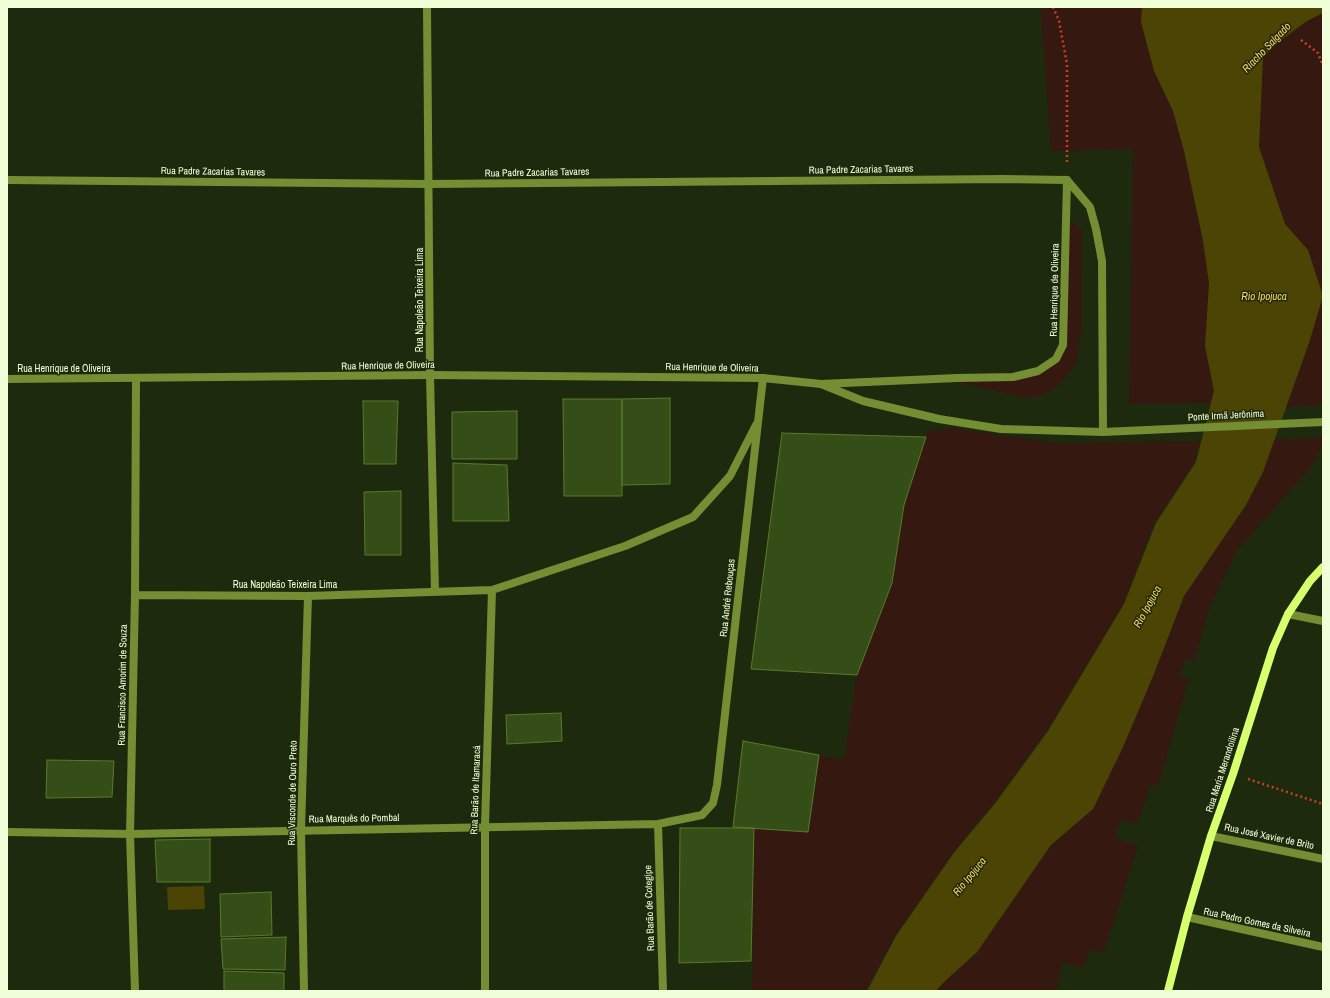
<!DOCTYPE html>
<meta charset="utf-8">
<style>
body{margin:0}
#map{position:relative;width:1330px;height:998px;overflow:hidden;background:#1e2a0d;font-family:"Archivo Narrow",sans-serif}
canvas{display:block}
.frame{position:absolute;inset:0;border:8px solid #f0ffd7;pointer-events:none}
</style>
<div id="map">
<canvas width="1330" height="998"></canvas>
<div class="frame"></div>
</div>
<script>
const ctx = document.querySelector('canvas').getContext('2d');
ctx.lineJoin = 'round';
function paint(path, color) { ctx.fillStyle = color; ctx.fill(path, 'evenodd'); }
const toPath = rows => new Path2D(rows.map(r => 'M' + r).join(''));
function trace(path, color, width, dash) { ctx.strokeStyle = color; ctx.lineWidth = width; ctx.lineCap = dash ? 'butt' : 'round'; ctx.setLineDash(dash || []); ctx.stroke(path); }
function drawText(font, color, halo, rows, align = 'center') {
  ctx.font = font + ' "Archivo Narrow",sans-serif'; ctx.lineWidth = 3; ctx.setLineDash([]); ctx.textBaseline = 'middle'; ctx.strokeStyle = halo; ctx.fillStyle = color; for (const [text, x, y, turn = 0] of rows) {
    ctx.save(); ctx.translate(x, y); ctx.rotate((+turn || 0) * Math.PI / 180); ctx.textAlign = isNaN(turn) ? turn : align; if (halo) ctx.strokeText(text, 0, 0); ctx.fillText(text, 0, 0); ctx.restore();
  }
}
paint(toPath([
 [1039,7,1142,7,1141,22,1154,71,1173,111,1184,151,1203,241,1209,283,1205,346,1214,391,1211,403,1129,404,1133,149,1051,151,1041,11],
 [1323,13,1323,295,1308,250,1285,224,1259,147,1263,56,1280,41,1307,21],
 [1066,217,1082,230,1081,332,1076,363,1065,378,1052,390,1043,395,1025,398,943,378,1013,377,1056,359,1063,345],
 [1323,296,1323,405,1285,407],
 [952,428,1057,443,1200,441,1195,461,1154,523,1123,604,1047,730,996,800,952,854,895,936,865,991,752,991,754,828,808,832,819,755,844,760,857,675,892,583,904,505,927,436,927,431],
 [1323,437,1323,442,1314,464,1237,550,1209,609,1194,661,1185,659,1180,676,1189,678,1158,786,1151,784,1137,824,1120,820,1116,838,1138,846,1104,952,1090,950,1083,968,1062,963,1057,991,936,991,944,982,977,952,1051,844,1093,809,1123,747,1154,674,1184,596,1246,505,1263,472,1274,440]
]), '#351810');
paint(toPath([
 [1142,7,1323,7,1323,13,1307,21,1280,41,1263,57,1259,147,1285,224,1308,250,1323,296,1309,343,1263,472,1246,505,1184,596,1154,674,1123,747,1093,809,1051,845,977,952,944,982,936,991,867,991,896,936,953,854,997,801,1048,731,1124,604,1156,523,1196,462,1214,391,1205,346,1209,283,1203,241,1184,151,1173,111,1154,71,1141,22],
 [204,886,205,909,168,910,167,887]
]), '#4c4405');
const building = toPath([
 [670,398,670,484,622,485,622,399,670,398],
 [563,399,622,399,622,496,564,496,563,399],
 [363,401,398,401,396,464,364,464,363,401],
 [517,411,517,459,452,459,452,412,517,411],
 [782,433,926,437,904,505,892,583,857,675,751,669,782,433],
 [453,463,507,465,509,521,453,521,453,463],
 [401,491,401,555,365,555,364,492,401,491],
 [561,713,562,741,507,744,506,715,561,713],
 [743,741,819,755,808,832,733,827,743,741],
 [47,760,114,761,112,797,46,798,47,760],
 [680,828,754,828,751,961,679,963,680,828],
 [210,839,210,882,157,882,155,840,210,839],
 [271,892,272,935,221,937,220,894,271,892],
 [286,937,285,970,223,969,221,939,286,937],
 [224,971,284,973,284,991,224,991,224,971]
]);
paint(building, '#354e17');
trace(building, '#567c27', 1);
trace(toPath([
 [1053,7,1059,21,1067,64,1067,164],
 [1301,40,1318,53,1323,66],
 [1248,779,1323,804]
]), '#c84122', 2.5, [2, 3]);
trace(toPath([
 [1288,614,1323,621]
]), '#748e34', 8);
trace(toPath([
 [427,7,430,375,435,592],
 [7,180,429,184,1004,179,1067,180],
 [1067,180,1090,207,1096,229,1102,261,1103,432],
 [821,384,957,378,1013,377,1038,371,1056,359,1063,345,1067,180],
 [135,595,308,596,492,590,625,546,693,517,730,476,756,425],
 [658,824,663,991],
 [7,832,130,834,658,824,702,815,713,803,717,785,763,378],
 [1211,836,1323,859],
 [1187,917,1323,947],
 [135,991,130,834,135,595,136,379],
 [304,991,301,830,308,596],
 [485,991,485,826,492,590]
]), '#748e34', 8);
trace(toPath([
 [7,379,430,375,763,378,821,384,863,401,939,419,1001,429,1103,432,1323,422]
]), '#748e34', 8);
trace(toPath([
 [1168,991,1187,917,1211,836,1233,774,1273,648,1288,614,1310,581,1323,567]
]), '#d7ff6e', 8);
drawText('10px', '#f0ffd7', '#1e2a0d', [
 ["Rua Padre Zacarias Tavares",861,170,-1],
 ["Rua Padre Zacarias Tavares",213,172,1],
 ["Rua Padre Zacarias Tavares",537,173,-1],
 ["Rua Henrique de Oliveira",1055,290,-89],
 ["Rua Napoleão Teixeira Lima",420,300,-90],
 ["Rua Henrique de Oliveira",388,366,-1],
 ["Rua Henrique de Oliveira",712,368,1],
 ["Rua Henrique de Oliveira",64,369],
 ["Ponte Irmã Jerônima",1226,416,-3],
 ["Rua Napoleão Teixeira Lima",285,585],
 ["Rua André Rebouças",728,598,-84],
 ["Rua Francisco Amorim de Souza",123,685,-89],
 ["Rua Maria Merandoilina",1223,770,-72],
 ["Rua Barão de Itamaracá",476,790,-88],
 ["Rua Visconde de Ouro Preto",293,793,-89],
 ["Rua Marquês do Pombal",354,819,-1],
 ["Rua José Xavier de Brito",1269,837,12],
 ["Rua Barão de Cotegipe",650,908,-92],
 ["Rua Pedro Gomes da Silveira",1257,923,12]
]);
drawText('italic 11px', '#ffd365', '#1e2a0d', [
 ["Riacho Salgado",1267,48,-46],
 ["Rio Ipojuca",1264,297],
 ["Rio Ipojuca",1148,607,-61],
 ["Rio Ipojuca",970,877,-51]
]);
</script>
